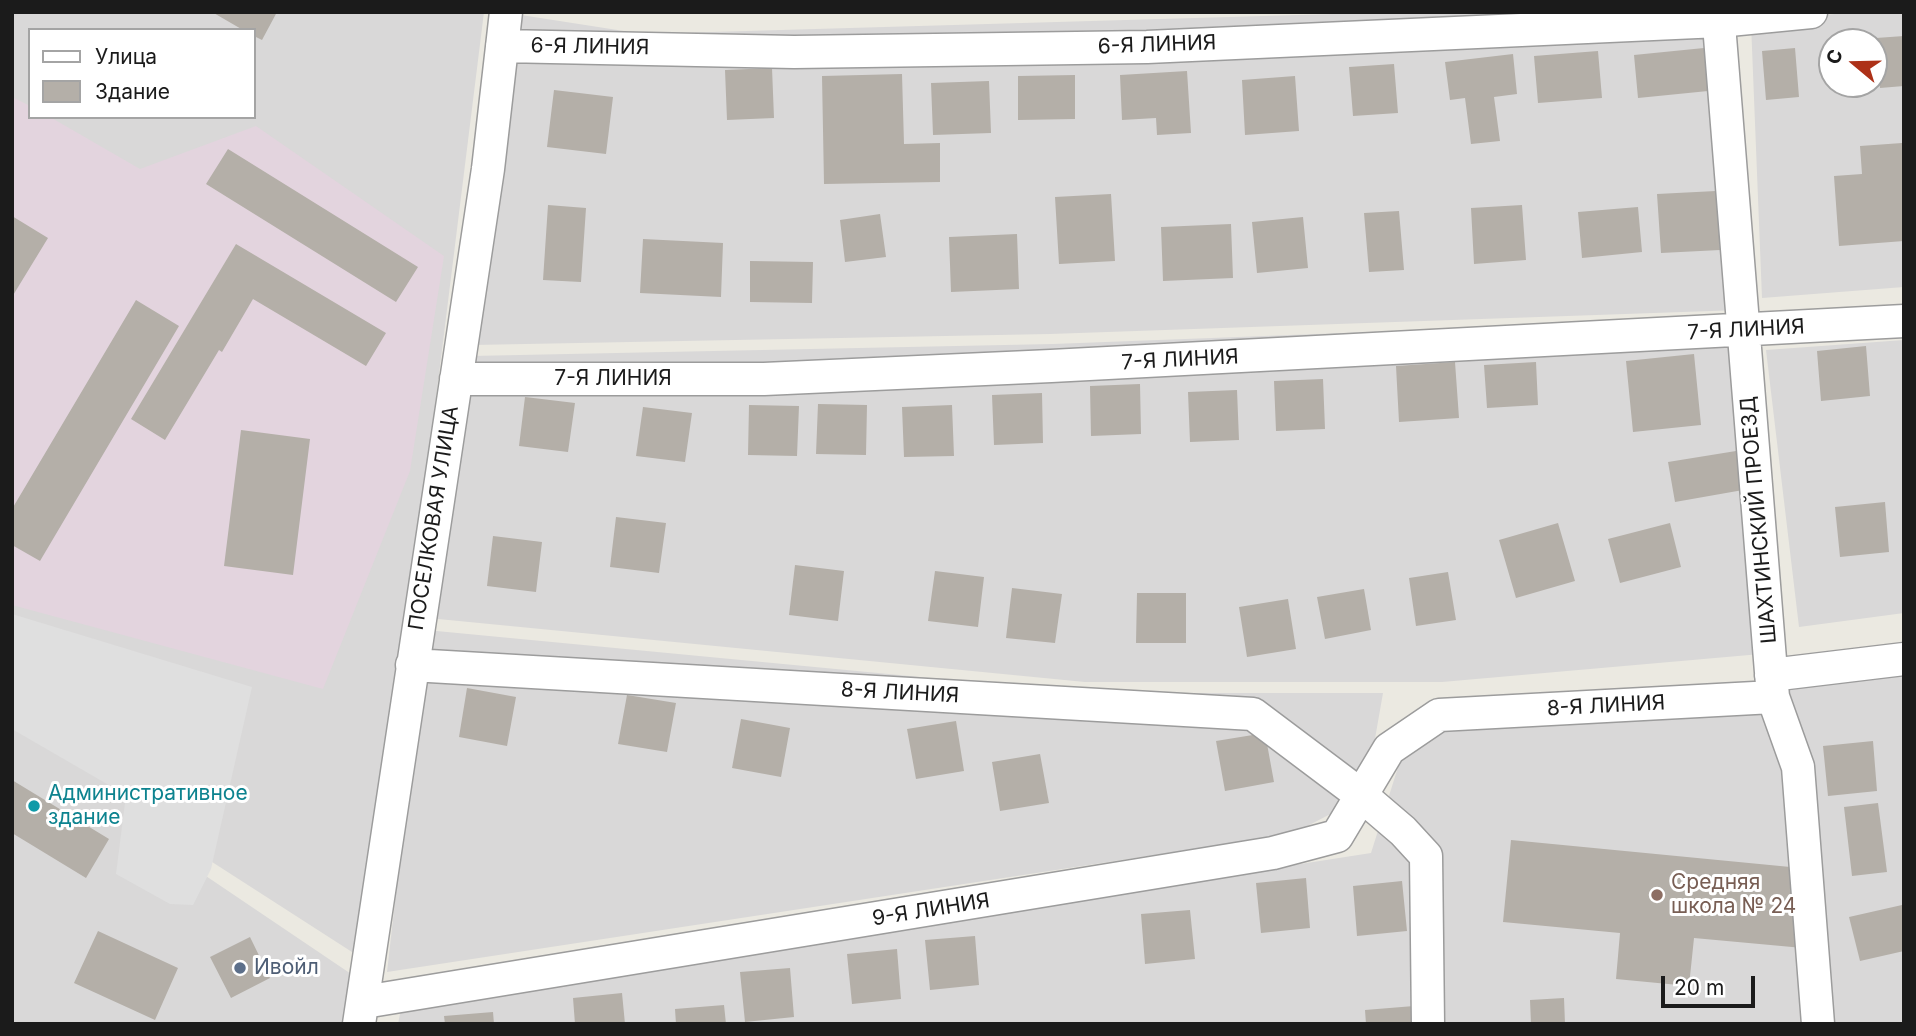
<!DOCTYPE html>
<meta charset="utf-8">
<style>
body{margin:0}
#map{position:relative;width:1916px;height:1036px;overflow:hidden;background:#ebe9e1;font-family:Inter,sans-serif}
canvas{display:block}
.frame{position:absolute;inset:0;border:14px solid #1b1b1b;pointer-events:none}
.legend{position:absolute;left:28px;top:28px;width:228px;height:91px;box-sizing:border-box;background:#fff;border:2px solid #a4a4a4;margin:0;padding:9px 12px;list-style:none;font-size:21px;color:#1b1b1b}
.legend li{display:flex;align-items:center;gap:14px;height:35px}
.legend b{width:35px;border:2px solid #a4a4a4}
.north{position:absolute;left:1818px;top:28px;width:70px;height:70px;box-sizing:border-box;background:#fff;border:2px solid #a4a4a4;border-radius:50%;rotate:289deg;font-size:19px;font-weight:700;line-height:28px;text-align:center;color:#1b1b1b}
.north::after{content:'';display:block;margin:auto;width:24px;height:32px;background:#ad3118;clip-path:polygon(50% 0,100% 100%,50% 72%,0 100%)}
.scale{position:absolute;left:1661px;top:976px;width:94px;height:32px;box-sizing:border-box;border:4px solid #1b1b1b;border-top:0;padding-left:9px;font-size:21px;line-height:24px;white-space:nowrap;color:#1b1b1b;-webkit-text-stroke:5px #fff;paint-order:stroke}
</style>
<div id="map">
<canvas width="1916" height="1036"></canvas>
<div class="frame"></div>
<ul class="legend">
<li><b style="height:9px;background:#fff"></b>Улица</li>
<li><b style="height:19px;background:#b4afa8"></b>Здание</li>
</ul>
<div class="north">С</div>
<div class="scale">20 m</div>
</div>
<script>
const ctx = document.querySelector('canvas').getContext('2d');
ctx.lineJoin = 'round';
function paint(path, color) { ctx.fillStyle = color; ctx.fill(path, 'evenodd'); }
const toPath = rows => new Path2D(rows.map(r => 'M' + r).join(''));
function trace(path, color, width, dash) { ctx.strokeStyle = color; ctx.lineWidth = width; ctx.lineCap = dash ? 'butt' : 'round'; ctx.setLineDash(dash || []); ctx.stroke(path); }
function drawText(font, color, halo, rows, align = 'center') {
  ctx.font = font + ' Inter,sans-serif'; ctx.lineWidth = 6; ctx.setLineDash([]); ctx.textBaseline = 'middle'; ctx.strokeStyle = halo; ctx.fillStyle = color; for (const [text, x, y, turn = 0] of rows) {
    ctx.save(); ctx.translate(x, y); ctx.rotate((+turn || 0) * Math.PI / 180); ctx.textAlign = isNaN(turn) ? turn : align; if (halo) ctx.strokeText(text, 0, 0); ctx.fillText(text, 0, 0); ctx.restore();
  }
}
paint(toPath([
 [12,12,484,12,366,961,209,860,200,872,363,982,352,1024,12,1024],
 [30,30,254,30,254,117,30,117],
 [1402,12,1722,12,1740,310,1050,334,473,345,521,15,643,34],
 [1853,12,1904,12,1904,287,1762,298,1751,23],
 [1832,42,1874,42,1874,84,1832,84],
 [1739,318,1772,653,1442,682,1085,682,428,618,471,356,1053,344],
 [1904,340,1904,613,1799,627,1766,350],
 [426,630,1088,693,1383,693,1365,796,1292,834,387,972],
 [1904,662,1904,1024,398,1024,402,1004,1371,853,1411,726]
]), '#d9d8d8');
paint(toPath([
 [12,97,30,106,30,117,50,117,140,169,256,126,444,256,410,471,323,689,12,605]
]), '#e3d4de');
paint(toPath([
 [12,614,252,687,211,869,193,905,170,904,116,874,126,795,12,729]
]), '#dfdfdf');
paint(toPath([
 [212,12,277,12,262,40,254,36,254,30,243,30],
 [1904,36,1904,86,1880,88,1876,38],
 [1704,48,1708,91,1638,98,1634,55],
 [1795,48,1799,97,1766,100,1762,51],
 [1598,51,1602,98,1538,103,1534,56],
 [1513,54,1517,94,1494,97,1500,141,1471,144,1465,98,1450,100,1445,62],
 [1394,64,1398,113,1353,116,1349,67],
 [772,68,774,118,727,120,725,70],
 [1187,71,1191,133,1157,135,1156,118,1122,120,1120,75],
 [902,74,904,144,940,143,940,182,824,184,822,76],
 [1075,75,1075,119,1018,120,1018,76],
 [1295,76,1299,131,1245,135,1242,80],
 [989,81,991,133,933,135,931,83],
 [554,90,613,97,606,154,547,147],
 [1902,143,1904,241,1839,246,1834,176,1862,174,1860,146],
 [228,149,418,267,396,302,206,184],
 [1716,191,1720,250,1661,253,1657,194],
 [1111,194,1115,261,1059,264,1055,197],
 [548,205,586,208,581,282,543,280],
 [1522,205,1526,260,1474,264,1471,208],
 [1638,207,1642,252,1582,258,1578,212],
 [1399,211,1404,270,1369,272,1364,213],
 [880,214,886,257,845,262,840,220],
 [12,216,48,238,12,297],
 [1303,217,1308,268,1257,273,1252,222],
 [1231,224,1233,278,1163,281,1161,227],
 [1017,234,1019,289,951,292,949,237],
 [643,239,723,243,721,297,640,293],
 [236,244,386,333,366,366,253,299,222,352,219,350,165,440,131,419],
 [750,261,813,262,812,303,750,302],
 [136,300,179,326,40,561,12,545,12,509],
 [1866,346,1870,396,1821,401,1817,351],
 [1694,354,1701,425,1633,432,1626,361],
 [1455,362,1459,418,1399,422,1396,366],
 [1536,362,1538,405,1487,408,1484,365],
 [1323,379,1325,429,1276,431,1274,381],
 [1140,384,1141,434,1091,436,1090,386],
 [1237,390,1239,440,1190,442,1188,392],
 [1042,393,1043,443,994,445,992,395],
 [525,397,575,403,568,452,519,446],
 [818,404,867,405,866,455,816,454],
 [749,405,799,406,797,456,748,455],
 [952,405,954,456,904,457,902,407],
 [643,407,692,413,685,462,636,456],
 [241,430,310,439,293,575,224,566],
 [1736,451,1743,490,1675,502,1668,462],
 [1885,502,1889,552,1840,557,1835,507],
 [616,517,666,523,659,573,610,567],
 [1558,523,1575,581,1516,598,1499,540],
 [1670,523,1681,567,1620,583,1608,539],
 [493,536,542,542,536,592,487,586],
 [795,565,844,571,838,621,789,615],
 [935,571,984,577,978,627,928,621],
 [1448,572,1456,620,1416,626,1409,578],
 [1012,588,1062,594,1055,643,1006,638],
 [1364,589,1371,630,1325,639,1317,597],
 [1137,593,1186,593,1186,643,1136,643],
 [1288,599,1296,649,1247,657,1239,607],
 [467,688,516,697,507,746,459,737],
 [627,695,676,703,667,752,618,744],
 [741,719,790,728,781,777,732,768],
 [956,721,964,771,916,779,907,729],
 [1265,733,1274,782,1225,791,1216,741],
 [1873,741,1877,791,1828,796,1823,746],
 [1040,754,1049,803,1000,811,992,762],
 [12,780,109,839,86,878,12,833],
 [1878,803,1887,872,1852,876,1844,807],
 [1511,840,1811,869,1803,948,1694,938,1689,986,1616,979,1620,933,1503,922],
 [1306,878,1310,928,1261,933,1256,883],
 [1402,881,1407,931,1357,936,1353,886],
 [1902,905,1904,951,1860,961,1849,917],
 [1190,910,1195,959,1145,964,1141,914],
 [98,931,178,968,155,1020,74,983],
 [975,936,979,985,930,990,925,940],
 [250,937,270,978,231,998,210,957],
 [897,949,901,999,852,1004,847,954],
 [790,968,794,1017,745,1022,740,972],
 [622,993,625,1024,575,1024,573,998],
 [1564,998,1565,1024,1531,1024,1530,1000],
 [724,1005,726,1024,676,1024,675,1009],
 [1414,1006,1416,1024,1366,1024,1365,1010],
 [493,1012,494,1024,445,1024,444,1016]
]), '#b4afa8');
const minor = toPath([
 [1718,12,1773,697,1798,767,1818,1024],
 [502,46,794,52,1147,47,1719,21,1811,12],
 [456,379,764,379,1051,366,1904,321],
 [412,665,1253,714,1362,796,1403,831,1426,856,1428,1024],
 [1771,675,1904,659],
 [364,1002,1273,853,1337,836,1389,749,1439,715,1773,697],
 [359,1024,488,169,506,12]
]);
trace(minor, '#9c9c9c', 35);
trace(minor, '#fff', 32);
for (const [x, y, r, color] of [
 [34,806,7,"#0f9aa8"],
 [1657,895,7,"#8d6e63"],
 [240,968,7,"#5c6f8a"]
]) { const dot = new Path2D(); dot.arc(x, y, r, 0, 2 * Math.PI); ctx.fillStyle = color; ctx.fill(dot); trace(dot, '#fff', 2.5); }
drawText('21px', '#1b1b1b', '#fff', [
 ["6-Я ЛИНИЯ",1157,45,-2],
 ["6-Я ЛИНИЯ",590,47,1],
 ["7-Я ЛИНИЯ",1746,330,-3],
 ["7-Я ЛИНИЯ",1180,360,-3],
 ["7-Я ЛИНИЯ",613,379],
 ["ПОСЕЛКОВАЯ УЛИЦА",434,518,-81],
 ["ШАХТИНСКИЙ ПРОЕЗД",1759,520,-95],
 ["8-Я ЛИНИЯ",900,693,3],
 ["8-Я ЛИНИЯ",1606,706,-3],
 ["9-Я ЛИНИЯ",931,910,-9]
]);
drawText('21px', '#0d838f', '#fff', [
 ["Административное",48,794],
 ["здание",48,818]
], 'left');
drawText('21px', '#785e54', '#fff', [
 ["Средняя",1671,883],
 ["школа № 24",1671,907]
], 'left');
drawText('21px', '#4e5e75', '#fff', [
 ["Ивойл",254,968]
], 'left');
</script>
